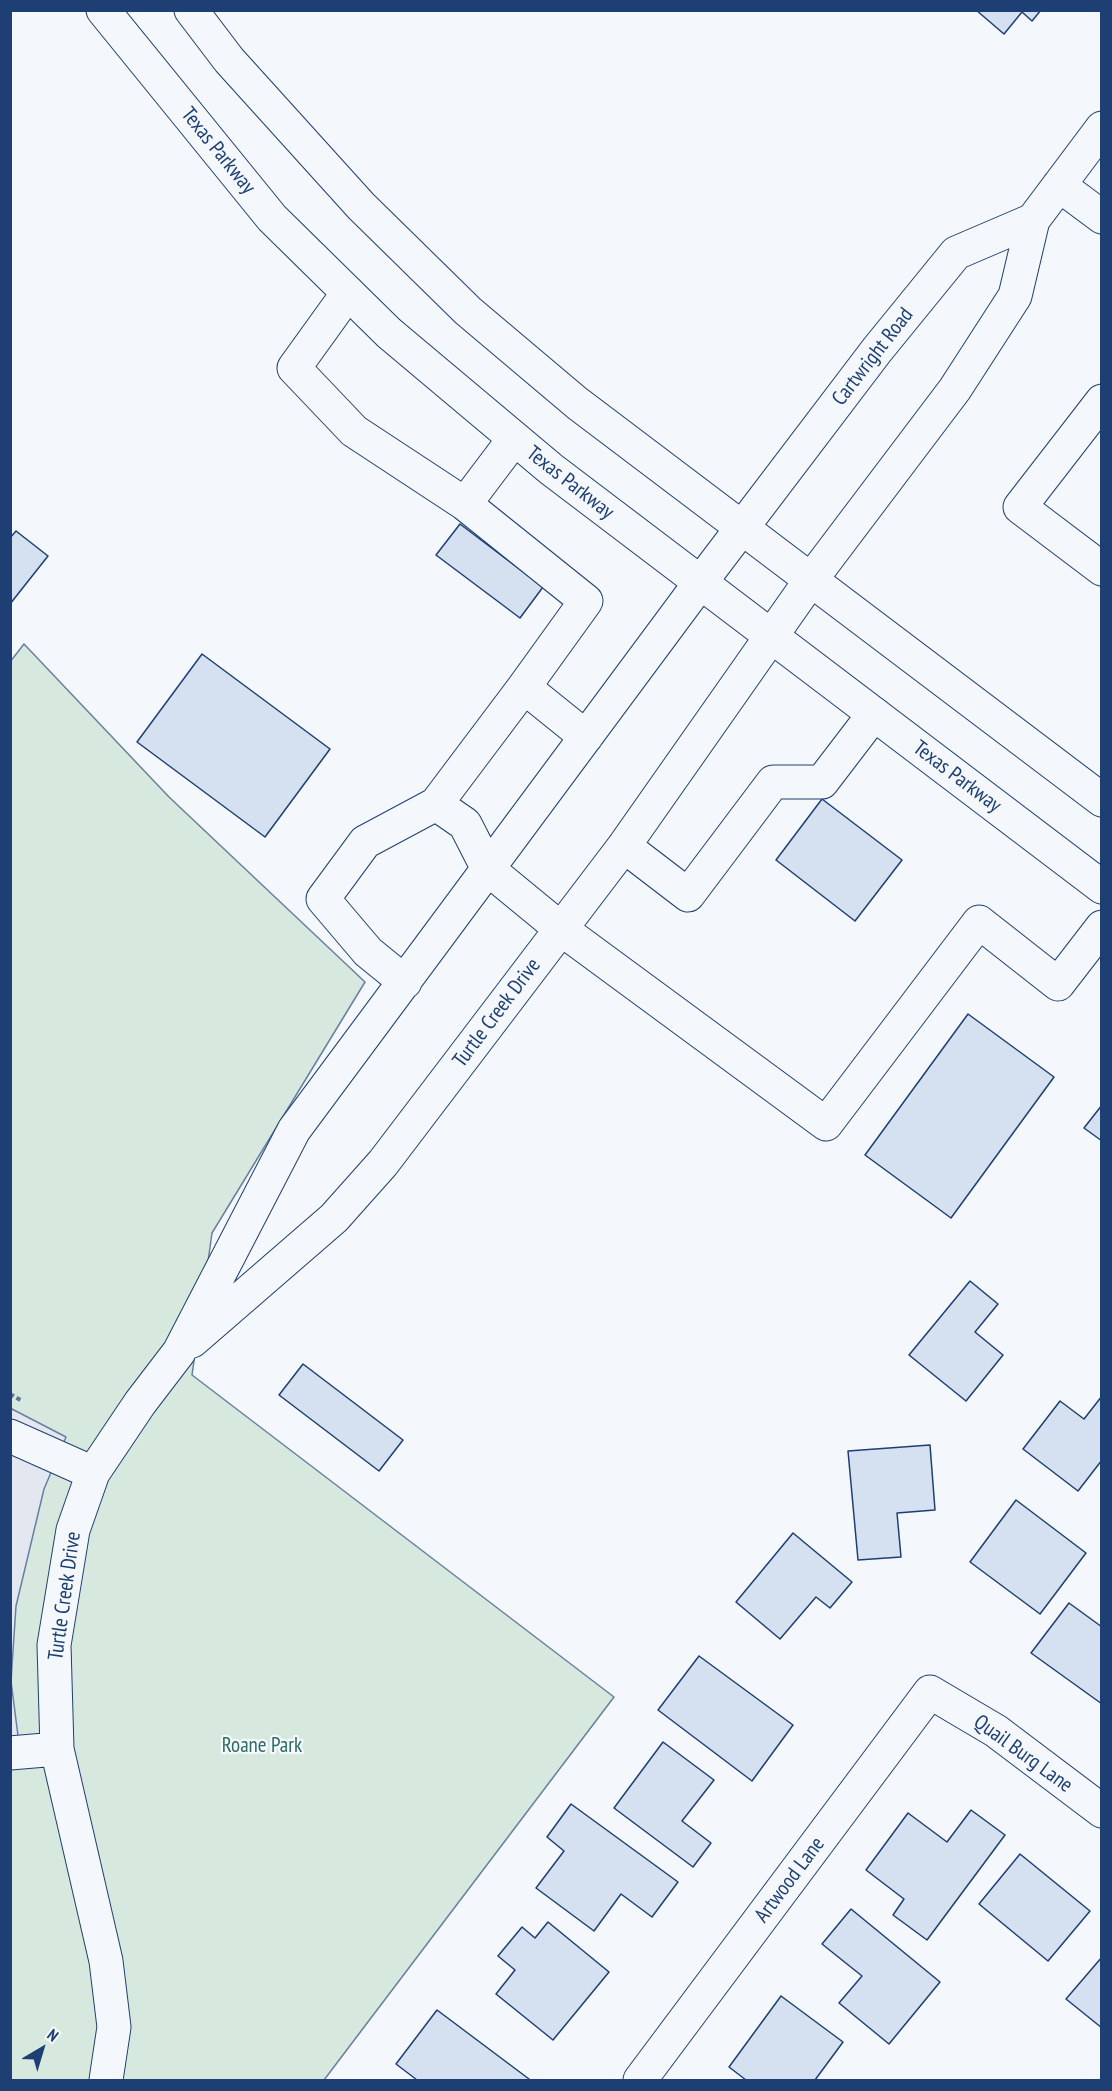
<!DOCTYPE html>
<style>
body{margin:0}
#map{position:relative;width:1112px;height:2091px;overflow:hidden;background:#f4f7fb;font-family:"PT Sans Narrow",sans-serif}
canvas{display:block}
.frame{position:absolute;inset:0;border:12px solid #1d3f73;pointer-events:none}
.north{position:absolute;left:12px;top:2019px;width:60px;height:60px;-webkit-text-stroke:4px #f4f7fb;paint-order:stroke;rotate:38deg;font-size:16px;font-weight:700;line-height:24px;text-align:center;color:#1d3f73}
.north::after{content:'';display:block;margin:auto;width:21px;height:27px;background:#1d3f73;clip-path:polygon(50% 0,100% 100%,50% 72%,0 100%)}
</style>
<div id="map">
<canvas width="1112" height="2091"></canvas>
<div class="frame"></div>
<div class="north">N</div>
</div>
<script>
const ctx = document.querySelector('canvas').getContext('2d');
ctx.lineJoin = 'round';
function paint(path, color) { ctx.fillStyle = color; ctx.fill(path, 'evenodd'); }
const toPath = rows => new Path2D(rows.map(r => 'M' + r).join(''));
function trace(path, color, width, dash) { ctx.strokeStyle = color; ctx.lineWidth = width; ctx.lineCap = dash ? 'butt' : 'round'; ctx.setLineDash(dash || []); ctx.stroke(path); }
function drawText(font, color, halo, rows, align = 'center') {
  ctx.font = font + ' "PT Sans Narrow",sans-serif'; ctx.lineWidth = 4.5; ctx.setLineDash([]); ctx.textBaseline = 'middle'; ctx.strokeStyle = halo; ctx.fillStyle = color; for (const [text, x, y, turn = 0] of rows) {
    ctx.save(); ctx.translate(x, y); ctx.rotate((+turn || 0) * Math.PI / 180); ctx.textAlign = isNaN(turn) ? turn : align; if (halo) ctx.strokeText(text, 0, 0); ctx.fillText(text, 0, 0); ctx.restore();
  }
}
const green = toPath([
 [24,644,169,797,365,982,212,1233,192,1375,614,1697,324,2080,11,2080,10,662,24,644]
]);
paint(green, '#d7e8df');
trace(green, '#687fa3', 1.5);
const parking = toPath([
 [10,1408,66,1437,44,1489,16,1606,11,1681,22,1767,10,1769,10,1408]
]);
paint(parking, '#e3e8f0');
trace(parking, '#687fa3', 1.5);
const building = toPath([
 [976,10,1041,10,1032,21,1022,12,1004,34,976,10],
 [460,524,543,587,520,618,436,555,460,524],
 [16,531,48,556,10,604,10,538,16,531],
 [202,654,330,749,265,837,137,742,202,654],
 [822,799,902,860,855,921,776,860,822,799],
 [968,1014,1054,1077,951,1218,865,1155,968,1014],
 [1102,1105,1102,1141,1084,1128,1102,1105],
 [970,1281,998,1304,975,1332,1003,1355,966,1401,909,1355,970,1281],
 [303,1364,403,1440,379,1471,279,1395,303,1364],
 [1102,1396,1102,1460,1078,1491,1023,1449,1060,1401,1084,1419,1102,1396],
 [930,1445,935,1510,897,1513,901,1557,858,1560,848,1451,930,1445],
 [1016,1500,1086,1553,1040,1614,970,1562,1016,1500],
 [793,1533,852,1582,830,1608,816,1597,780,1639,736,1602,793,1533],
 [1069,1603,1102,1627,1102,1704,1031,1653,1069,1603],
 [699,1656,793,1725,752,1781,658,1710,699,1656],
 [663,1742,714,1780,682,1821,711,1843,693,1867,614,1808,663,1742],
 [571,1804,678,1882,652,1917,621,1894,594,1931,536,1888,564,1851,547,1837,571,1804],
 [971,1810,1005,1835,927,1940,893,1915,904,1899,866,1870,908,1813,947,1842,971,1810],
 [1020,1854,1090,1911,1048,1961,979,1904,1020,1854],
 [851,1909,940,1982,889,2044,839,2003,862,1976,822,1944,851,1909],
 [548,1922,609,1972,553,2040,496,1994,515,1970,498,1956,522,1927,535,1938,548,1922],
 [1102,1957,1102,2028,1066,1999,1102,1957],
 [781,1996,843,2042,815,2080,746,2080,729,2067,781,1996],
 [437,2010,529,2079,528,2080,417,2080,396,2064,437,2010]
]);
paint(building, '#d5e0f0');
trace(building, '#1d3f73', 1.5);
const minor = toPath([
 [1059,185,1102,217],
 [348,293,294,368,354,431,465,504,514,439],
 [1102,401,1020,507,1102,569],
 [465,504,586,601,524,687,586,737],
 [524,687,436,804,465,824,488,869,561,929,826,1124,979,922,1058,984,1102,927],
 [624,846,688,895,773,782,822,782,874,714],
 [405,982,368,952,323,899,365,842,436,804],
 [192,1341,334,1218,383,1163,624,846,810,581,955,389,1015,296,1033,220,1102,128],
 [10,1436,93,1473],
 [10,1753,57,1749],
 [106,2080,114,2027,106,1961,57,1749,54,1645,73,1530,93,1473,140,1403,179,1352,294,1130,700,583,877,350,956,253,1033,220],
 [640,2080,930,1692,996,1731,1102,1811]
]);
const major = toPath([
 [103,10,272,218,389,333,551,469,1102,887],
 [191,10,229,60,361,206,468,311,577,403,1102,800]
]);
trace(minor, '#1d3f73', 35);
trace(major, '#1d3f73', 35);
trace(toPath([
 [10,1394,22,1401]
]), '#5e769c', 4, [4.5, 3]);
trace(minor, '#f4f7fb', 33);
trace(major, '#f4f7fb', 33);
drawText('21px', '#1d3f73', '#f4f7fb', [
 ["Texas Parkway",218,151,51],
 ["Cartwright Road",873,357,-52],
 ["Texas Parkway",570,483,38],
 ["Texas Parkway",957,777,37],
 ["Turtle Creek Drive",497,1013,-53],
 ["Turtle Creek Drive",65,1596,-82],
 ["Quail Burg Lane",1023,1754,36],
 ["Artwood Lane",790,1880,-53]
]);
drawText('21px', '#2c6c60', '#f4f7fb', [
 ["Roane Park",262,1746]
]);
</script>
